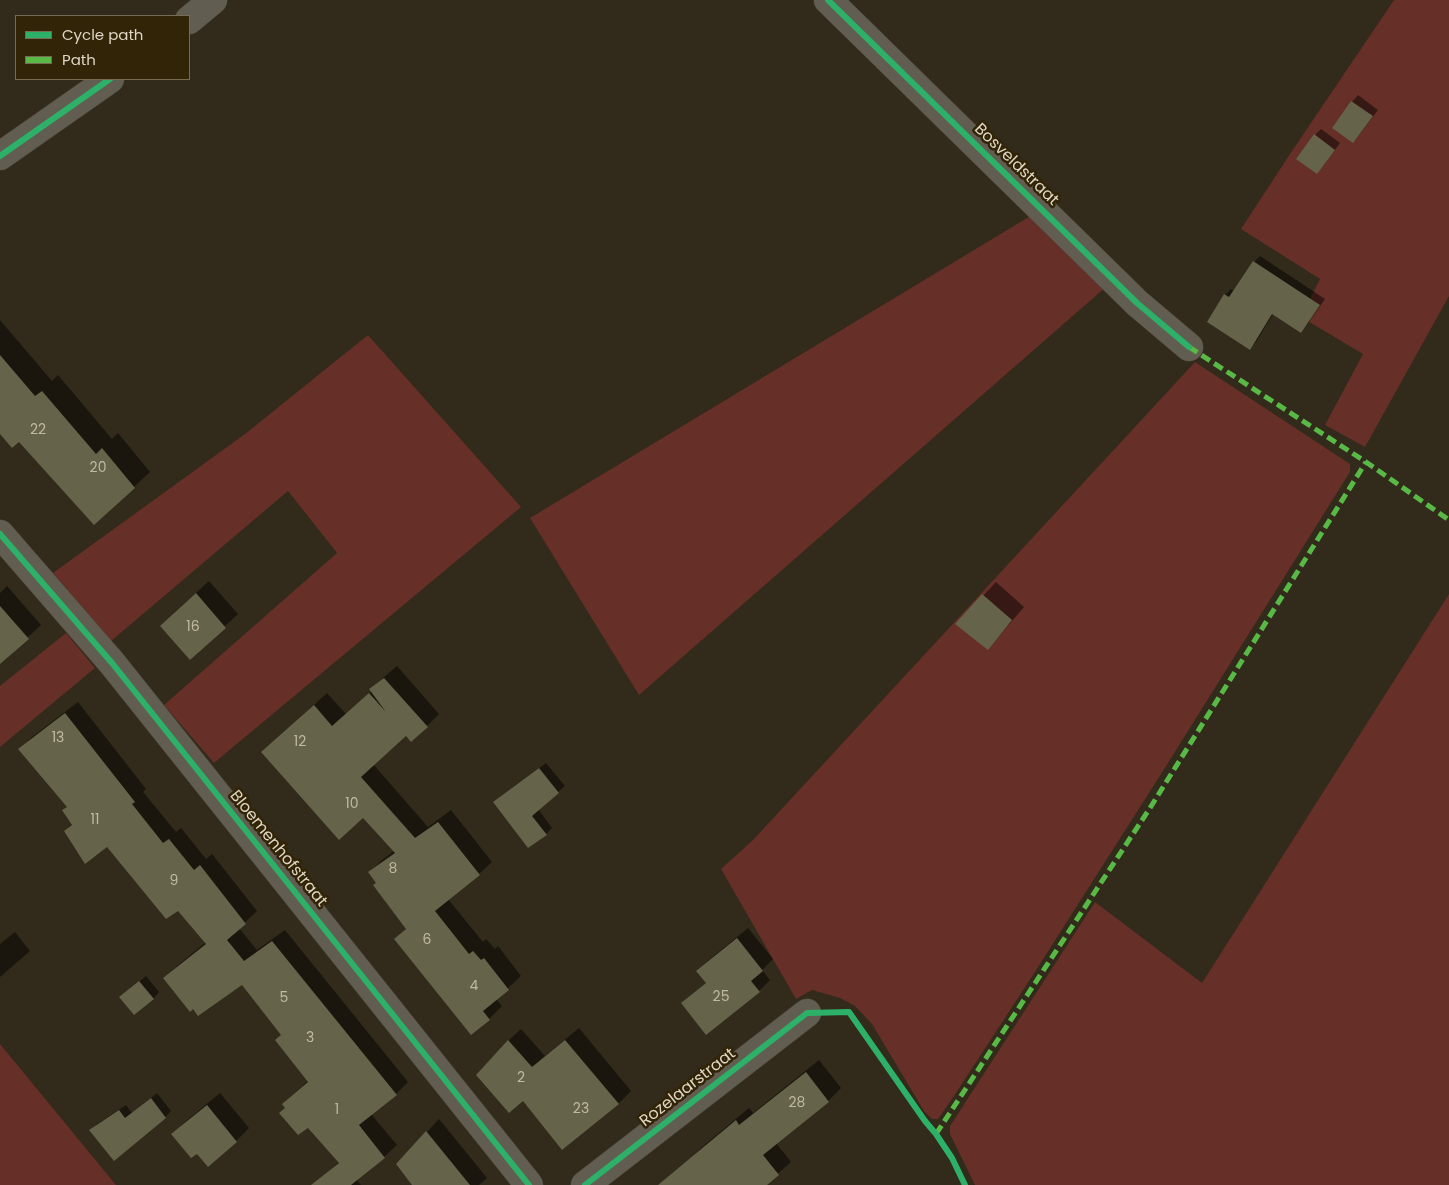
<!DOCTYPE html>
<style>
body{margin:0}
#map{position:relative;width:1449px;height:1185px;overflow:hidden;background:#322a1a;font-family:Poppins,sans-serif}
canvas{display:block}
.legend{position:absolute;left:15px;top:15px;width:175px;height:65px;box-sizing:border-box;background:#322406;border:1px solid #776b52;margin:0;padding:6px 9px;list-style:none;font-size:15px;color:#dfd6c5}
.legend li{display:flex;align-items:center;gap:10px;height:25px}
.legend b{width:25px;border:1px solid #776b52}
</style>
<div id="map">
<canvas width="1449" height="1185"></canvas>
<ul class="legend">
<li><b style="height:6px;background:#2db169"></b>Cycle path</li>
<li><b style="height:6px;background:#58b947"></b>Path</li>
</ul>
</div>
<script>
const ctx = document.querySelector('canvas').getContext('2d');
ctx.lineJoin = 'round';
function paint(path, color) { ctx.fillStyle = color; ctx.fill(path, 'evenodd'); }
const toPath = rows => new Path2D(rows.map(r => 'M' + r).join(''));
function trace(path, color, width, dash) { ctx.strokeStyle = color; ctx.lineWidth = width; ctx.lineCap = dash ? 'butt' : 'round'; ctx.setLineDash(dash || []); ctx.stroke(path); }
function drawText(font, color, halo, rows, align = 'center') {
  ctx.font = font + ' Poppins,sans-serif'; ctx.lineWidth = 5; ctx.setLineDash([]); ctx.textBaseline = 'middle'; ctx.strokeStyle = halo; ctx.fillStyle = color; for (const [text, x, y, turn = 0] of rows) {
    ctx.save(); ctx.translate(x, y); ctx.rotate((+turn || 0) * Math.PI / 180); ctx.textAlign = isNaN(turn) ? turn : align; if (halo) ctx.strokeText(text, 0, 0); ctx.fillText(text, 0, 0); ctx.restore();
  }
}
paint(toPath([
 [1394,0,1449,0,1449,296,1365,447,1325,425,1363,354,1301,317,1320,279,1241,229,1290,154],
 [1032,215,1107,286,639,695,530,518],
 [368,335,521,507,214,763,164,705,337,553,288,491,111,641,53,573,245,434],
 [1195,362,1350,464,1350,472,1163,771,1033,975,954,1096,938,1119,932,1119,924,1111,872,1024,855,1006,840,998,812,990,796,999,721,869,753,840],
 [1449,594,1449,1185,975,1185,950,1134,950,1126,1095,902,1202,983],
 [66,633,95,668,0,747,0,686],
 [0,1044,116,1185,0,1185]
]), '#662f27');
paint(toPath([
 [1358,95,1378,110,1359,135,1353,142,1333,127,1352,102],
 [1321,129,1340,143,1323,166,1315,135],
 [1260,256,1325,299,1307,325,1301,332,1273,314,1256,342,1250,348,1225,295,1231,289,1235,291,1254,262],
 [0,320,52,381,58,375,112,439,118,433,150,472,134,487,0,432],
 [209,581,238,614,190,658,174,613],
 [996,582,1024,607,1000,635,988,648,957,624],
 [7,586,41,625,0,663,0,593],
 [397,666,439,714,427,726,406,734,373,764,428,827,451,810,492,862,479,874,448,899,483,942,486,939,495,949,498,946,521,976,496,999,502,1006,489,1019,471,1033,396,939,407,928,370,872,382,860,394,851,363,816,263,752,327,693,346,714,372,691,371,690,384,677],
 [78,702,146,789,143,792,176,832,181,828,206,859,212,854,257,911,239,928,257,950,285,930,408,1082,396,1094,371,1114,397,1145,384,1157,356,1179,361,1185,326,1185,321,1178,339,1162,309,1126,283,1104,309,1080,282,1034,242,984,193,1007,165,978,177,966,206,942,178,909,107,845,65,831,72,824,68,806,20,749,32,737],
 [546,763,565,786,538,809,552,828,546,834,528,847,501,796],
 [748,928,773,959,762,970,770,980,759,991,706,1033,683,1003,707,982,698,971,709,960],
 [15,932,30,951,0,977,0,944],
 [146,976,159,992,153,999,120,997],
 [579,1028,631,1091,619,1103,562,1148,508,1041,521,1029,545,1056],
 [819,1060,841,1088,828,1101,776,1143,791,1162,765,1185,720,1185,695,1154,708,1142,749,1108,753,1113],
 [157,1093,171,1111,165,1117,91,1130,97,1124,126,1105,132,1113],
 [220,1093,249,1128,236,1141,173,1134,186,1121],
 [439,1119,487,1178,479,1185,414,1185,427,1132]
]), '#0007');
paint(toPath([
 [1351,101,1373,116,1353,143,1332,128],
 [1314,134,1335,150,1317,174,1296,159],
 [1253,261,1320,305,1301,333,1272,314,1250,350,1207,322,1224,294,1229,297],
 [0,355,35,396,42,391,96,454,102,448,135,488,94,525,19,442,12,448,0,434],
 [196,593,226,628,190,660,160,626],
 [982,594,1012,620,988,650,955,624],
 [0,606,29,639,0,664],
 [384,678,428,727,411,742,406,736,361,777,415,838,438,822,480,875,435,911,469,954,473,951,481,960,484,958,509,990,483,1011,490,1020,471,1035,394,939,406,929,373,885,376,883,368,872,395,853,363,818,339,840,261,752,314,705,332,726,369,693,386,712,369,689],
 [65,713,135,802,132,804,163,843,169,839,194,870,200,865,246,924,227,940,244,961,272,941,397,1095,359,1125,385,1158,351,1185,311,1185,339,1163,308,1128,298,1135,279,1113,285,1108,282,1104,308,1082,275,1040,281,1035,242,985,198,1016,193,1009,190,1012,163,978,206,944,178,911,166,919,107,847,85,864,64,831,72,825,62,810,67,807,18,749],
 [539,768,559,793,532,816,547,835,528,848,493,802],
 [737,938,763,971,751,981,760,992,706,1035,681,1003,706,983,696,971],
 [139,981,154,999,134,1015,119,997],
 [508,1040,532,1067,565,1040,619,1104,562,1150,523,1101,509,1113,476,1075],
 [806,1072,829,1102,763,1155,779,1175,767,1185,658,1185,736,1120,739,1125],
 [151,1098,166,1118,114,1161,89,1130,119,1110,125,1118],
 [207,1105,237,1142,208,1167,197,1154,191,1158,171,1134],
 [426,1131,470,1185,412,1185,396,1164]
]), '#65634a');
const street = toPath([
 [828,0,1137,303,1189,347],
 [189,20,213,0],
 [0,156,110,79],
 [0,534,112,663,529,1185],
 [585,1185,807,1013]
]);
trace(street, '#4d4639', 29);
trace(street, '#625d51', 28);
trace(toPath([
 [1189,347,1366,462,1449,520],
 [936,1134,1150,808,1366,462]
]), '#58b947', 5, [10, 5]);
trace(toPath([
 [828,0,1137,303,1189,347],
 [0,156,110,79],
 [0,534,112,663,529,1185],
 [585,1185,807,1013,849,1012,925,1121,936,1134,952,1158,965,1185]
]), '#2db169', 6);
drawText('14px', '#c0b9a6', null, [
 ["22",38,430],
 ["20",98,468],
 ["16",193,627],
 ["13",58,738],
 ["12",300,742],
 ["10",352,804],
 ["11",95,820],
 ["8",393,869],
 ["9",174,881],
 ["6",427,940],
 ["4",474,986],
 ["25",721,997],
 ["5",284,998],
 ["3",310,1038],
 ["2",521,1078],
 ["28",797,1103],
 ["23",581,1109],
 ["1",337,1110]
]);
drawText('16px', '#dfd6c5', '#322406', [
 ["Bosveldstraat",1016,165,44],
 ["Bloemenhofstraat",278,849,51],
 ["Rozelaarstraat",688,1088,-38]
]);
</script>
